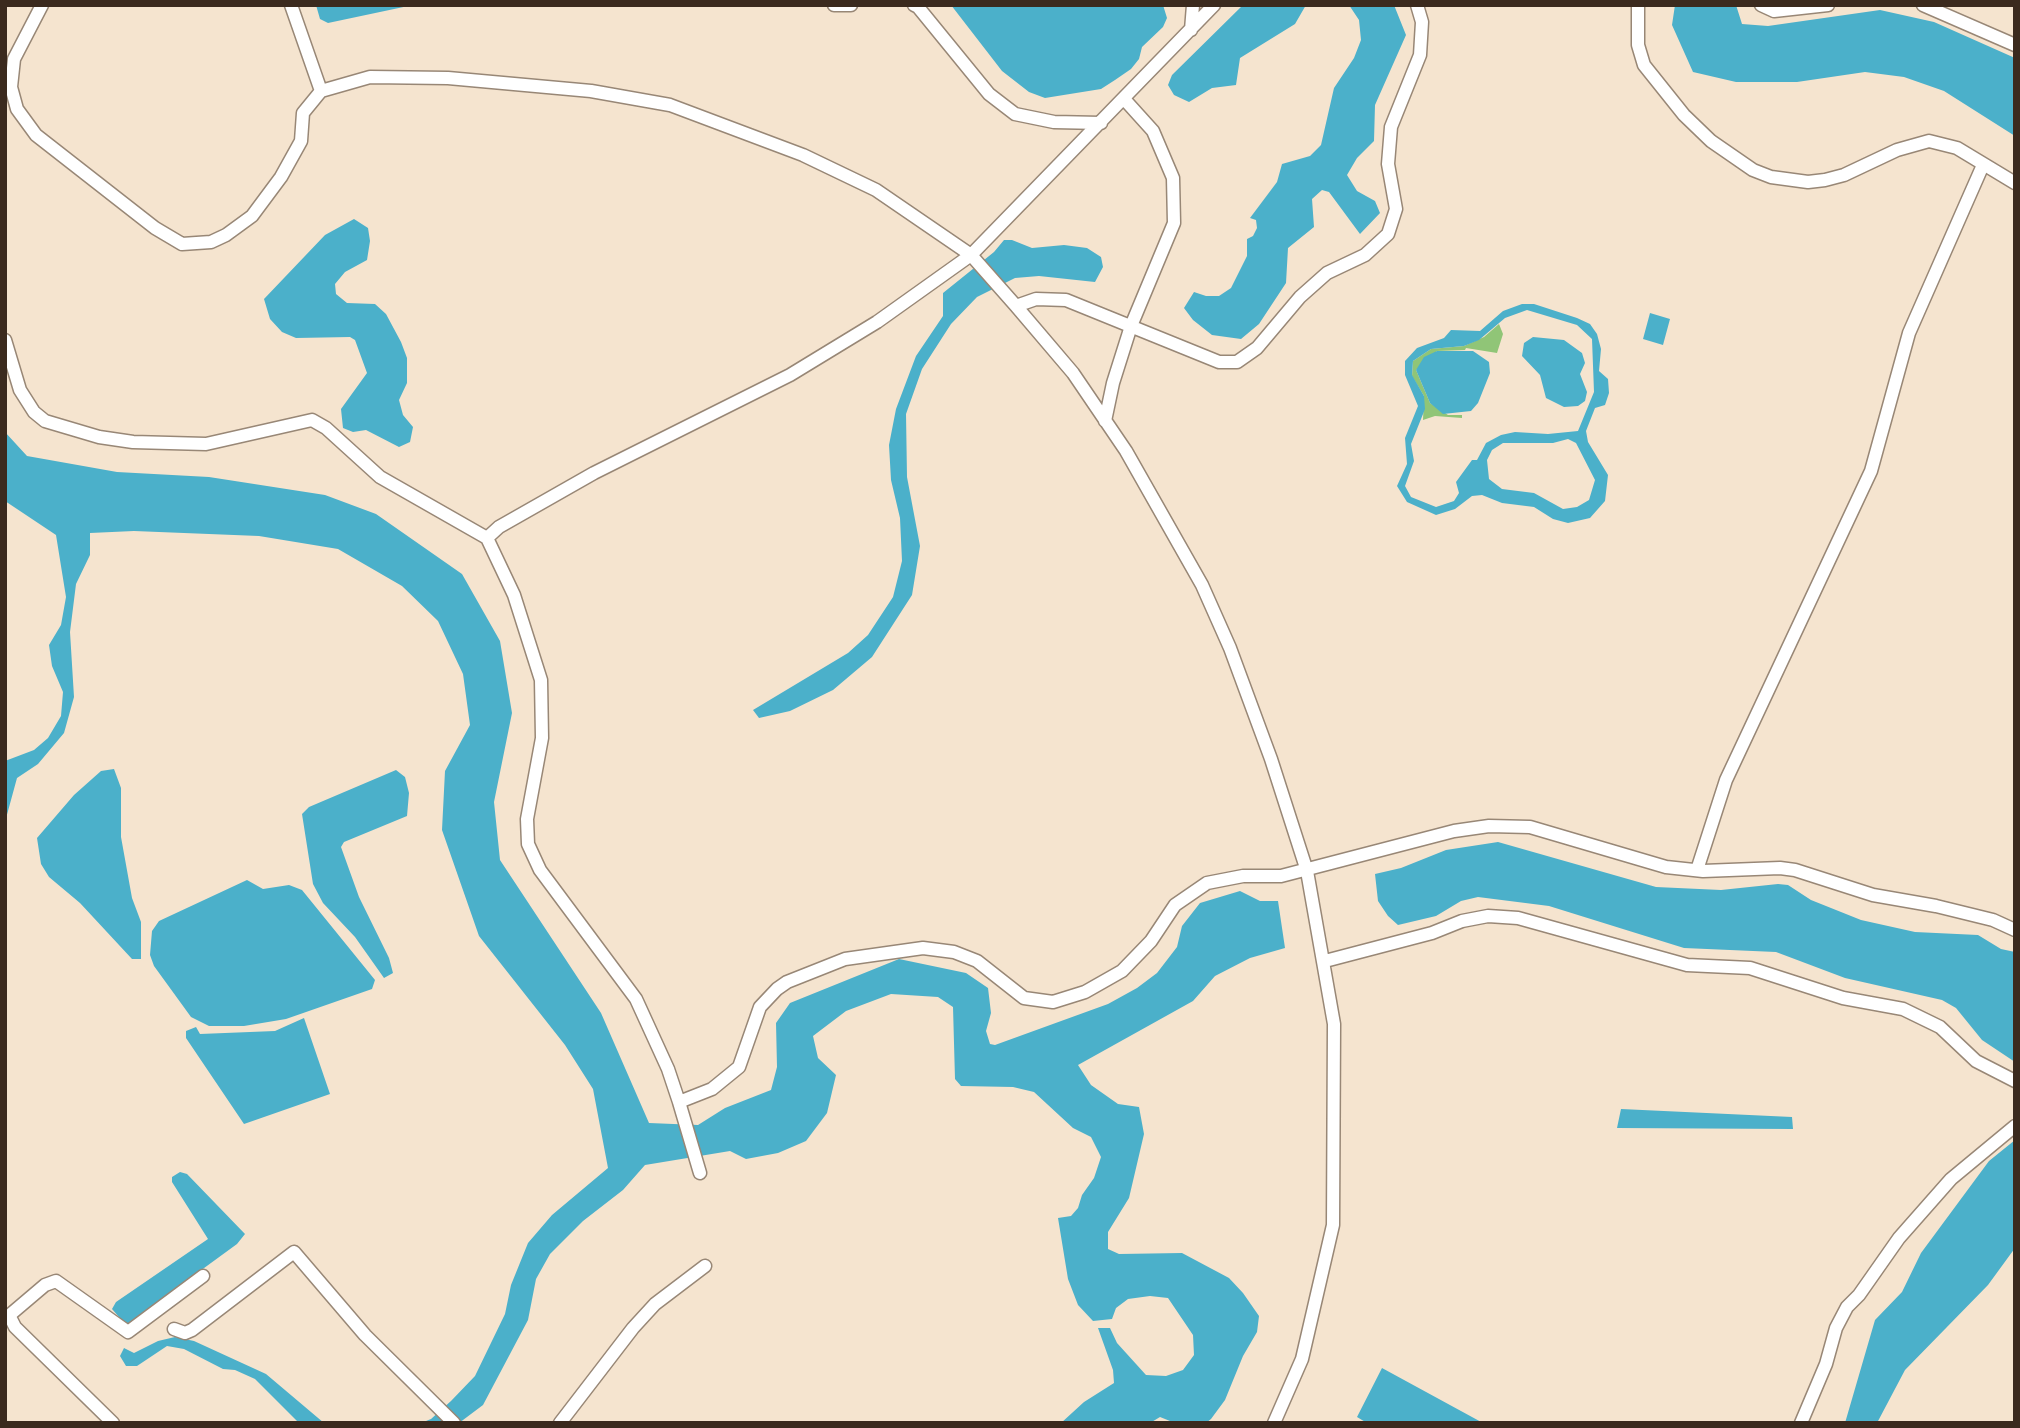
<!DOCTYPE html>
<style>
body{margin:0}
#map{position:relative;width:2020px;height:1428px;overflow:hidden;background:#f5e4cf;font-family:Itim,sans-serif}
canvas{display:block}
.frame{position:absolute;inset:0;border:7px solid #3b2a1e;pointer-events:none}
</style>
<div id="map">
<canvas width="2020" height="1428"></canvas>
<div class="frame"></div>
</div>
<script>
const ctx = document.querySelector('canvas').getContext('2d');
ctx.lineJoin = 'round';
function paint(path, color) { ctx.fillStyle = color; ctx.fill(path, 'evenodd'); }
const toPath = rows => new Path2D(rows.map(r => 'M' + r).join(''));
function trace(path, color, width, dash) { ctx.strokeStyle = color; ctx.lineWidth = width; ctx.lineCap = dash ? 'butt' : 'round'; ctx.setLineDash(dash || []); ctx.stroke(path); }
paint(toPath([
 [1499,324,1503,334,1497,353,1466,348,1465,350,1437,351,1416,370,1430,403,1448,415,1462,415,1462,418,1435,416,1423,420,1424,396,1412,376,1413,361,1431,349,1464,346,1484,337]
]), '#90c577');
paint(toPath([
 [316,5,413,5,328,23,320,19],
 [951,5,1163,5,1167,18,1163,27,1142,47,1139,59,1131,69,1115,80,1101,89,1045,98,1029,92,1002,71],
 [1243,5,1306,5,1295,24,1240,58,1236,85,1212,88,1189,102,1174,95,1168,85,1172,75],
 [1349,5,1394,5,1406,35,1375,105,1374,141,1357,158,1347,175,1357,191,1375,201,1380,213,1360,234,1329,192,1322,190,1312,199,1314,227,1288,248,1286,283,1259,324,1241,339,1212,335,1193,320,1184,308,1194,292,1206,296,1219,296,1231,288,1247,256,1247,239,1253,236,1257,228,1256,220,1250,218,1277,182,1282,164,1310,156,1321,145,1334,88,1354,58,1361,40,1359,20],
 [1675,5,1736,5,1742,24,1768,26,1880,10,1934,22,2015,58,2015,136,1944,91,1904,77,1865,72,1797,82,1736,82,1693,72,1672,25],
 [354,219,368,228,370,241,367,260,345,272,335,284,336,294,347,303,375,304,386,314,401,342,407,358,407,383,399,400,403,415,413,427,410,442,399,447,366,430,353,432,343,428,341,409,367,373,355,340,350,337,296,338,282,332,270,319,264,299,325,235],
 [1004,240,1012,240,1032,248,1064,245,1087,248,1101,257,1103,267,1095,282,1039,276,1015,278,977,297,951,324,922,369,906,414,907,477,920,546,912,595,872,657,833,690,790,711,759,718,753,710,848,653,868,635,893,597,902,561,900,518,891,480,889,445,896,409,916,356,943,316,943,293,994,252],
 [1522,304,1534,304,1577,318,1590,324,1597,334,1601,349,1599,371,1608,379,1609,393,1605,405,1595,408,1586,431,1588,442,1608,475,1605,501,1590,518,1568,523,1553,519,1534,507,1502,503,1482,495,1472,496,1455,509,1436,515,1407,502,1397,486,1407,464,1405,438,1418,406,1405,375,1405,361,1417,348,1444,338,1451,330,1480,331,1503,311],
 [1527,310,1577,325,1592,339,1594,392,1578,431,1548,434,1515,432,1501,435,1486,443,1477,460,1472,460,1456,482,1459,493,1454,501,1436,507,1411,497,1405,486,1414,461,1411,444,1425,409,1424,396,1412,375,1413,361,1431,349,1464,346,1479,340,1505,318],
 [1568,439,1576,443,1595,480,1589,500,1577,507,1563,509,1534,493,1502,489,1489,479,1487,460,1492,450,1503,443,1553,443],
 [1650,313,1670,319,1663,345,1643,339],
 [1533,337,1564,340,1582,353,1585,363,1580,374,1587,392,1585,401,1578,406,1564,407,1546,398,1540,375,1522,356,1524,343],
 [1437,351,1473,351,1489,362,1490,373,1478,403,1471,411,1443,414,1430,403,1416,370,1424,357],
 [5,432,27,456,117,472,209,477,325,495,376,514,462,574,500,641,512,713,494,802,500,860,601,1013,649,1123,698,1125,725,1108,771,1090,777,1067,776,1023,790,1003,899,959,966,973,988,988,991,1013,986,1031,990,1044,995,1045,1108,1004,1137,988,1157,973,1177,947,1182,926,1200,903,1240,891,1260,901,1278,901,1285,948,1250,958,1215,976,1193,1001,1078,1065,1091,1085,1118,1104,1139,1107,1144,1134,1129,1198,1108,1232,1108,1249,1119,1254,1182,1253,1229,1278,1243,1293,1259,1316,1257,1332,1243,1356,1225,1400,1211,1419,1206,1423,1175,1423,1160,1417,1150,1423,1061,1423,1084,1402,1114,1383,1113,1370,1098,1328,1110,1328,1117,1343,1146,1375,1166,1376,1183,1370,1194,1355,1193,1335,1168,1298,1150,1296,1128,1299,1116,1308,1112,1319,1093,1321,1078,1305,1068,1279,1058,1218,1071,1216,1078,1208,1082,1195,1094,1178,1101,1157,1091,1137,1073,1128,1034,1092,1013,1087,961,1086,955,1079,953,1007,938,997,891,994,846,1011,813,1036,818,1058,836,1075,827,1113,806,1141,778,1153,746,1159,730,1151,645,1165,623,1190,583,1221,550,1254,536,1279,528,1320,483,1405,459,1423,421,1423,431,1419,451,1401,475,1376,505,1314,511,1285,528,1243,552,1215,608,1168,593,1089,565,1045,479,936,442,830,445,771,470,725,463,674,438,621,402,586,338,549,259,536,134,531,90,533,90,555,76,584,70,632,74,697,64,733,38,764,17,778,5,822,5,761,34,750,48,738,61,716,63,692,52,666,49,645,61,625,66,597,56,535,5,501],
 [114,769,121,788,121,837,132,898,141,922,141,959,132,959,80,903,49,877,41,864,37,838,74,795,101,771],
 [396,770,405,777,409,793,407,816,344,842,341,847,359,897,389,958,393,973,384,978,355,937,323,903,313,884,302,814,309,807],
 [1498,842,1656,887,1721,890,1778,884,1788,885,1811,900,1861,920,1915,932,1978,935,2001,949,2015,952,2015,1062,1982,1040,1956,1008,1942,1000,1845,978,1776,952,1684,948,1549,906,1478,897,1461,901,1436,916,1398,925,1388,916,1378,901,1375,874,1401,868,1446,850],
 [247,880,263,889,289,885,302,890,375,980,372,989,286,1019,244,1026,209,1026,191,1017,154,966,150,955,152,931,159,921],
 [304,1018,330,1094,244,1124,186,1038,186,1031,196,1027,200,1034,275,1031],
 [1621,1109,1792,1117,1793,1129,1617,1128],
 [2015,1140,2015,1248,1988,1285,1905,1370,1877,1423,1845,1423,1875,1320,1902,1292,1921,1253,1989,1161],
 [180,1172,187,1174,245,1234,237,1244,126,1325,112,1309,116,1302,208,1239,172,1182,172,1177],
 [175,1337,194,1341,266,1374,324,1423,299,1423,255,1379,235,1370,223,1369,184,1349,167,1346,137,1366,126,1366,120,1356,124,1348,134,1353,158,1341],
 [1382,1368,1483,1423,1367,1423,1357,1417]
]), '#4bb0ca');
const minor = toPath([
 [42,5,14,59,11,87,17,109,36,135,155,228,182,244,211,242,226,235,252,216,281,177,301,141,303,113,321,91,370,77,448,78,591,91,670,105,803,155,876,190,971,255,1016,306,1073,373,1126,451,1202,585,1230,648,1271,759,1307,871,1334,1024,1333,1225,1302,1359,1274,1423],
 [291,5,321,91],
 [834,5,851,5],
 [914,5,918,7,989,94,1015,114,1054,122,1101,123],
 [1214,5,971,255,877,322,790,375,594,473,499,527,487,538,514,595,541,680,542,738,527,819,528,844,540,870,636,999,668,1069,679,1102,712,1089,739,1067,760,1007,777,989,787,982,845,959,923,948,954,952,977,961,1024,998,1053,1002,1085,992,1122,971,1151,941,1175,905,1207,883,1243,876,1281,876,1454,831,1489,826,1530,827,1666,867,1703,871,1780,868,1795,870,1873,895,1936,906,1993,920,2015,930],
 [1638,5,1638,45,1644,65,1684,115,1711,141,1753,170,1771,177,1808,182,1825,180,1844,175,1897,150,1929,141,1957,148,2015,183],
 [1761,5,1774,11,1828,5],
 [1923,5,2015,45],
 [1191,30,1193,5],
 [1016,306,1036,299,1066,300,1219,362,1237,362,1257,348,1300,297,1327,273,1365,255,1388,234,1396,209,1388,164,1391,127,1420,55,1422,22,1417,5],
 [5,340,20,390,34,412,45,421,99,437,133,442,206,444,312,420,326,428,380,477,487,538],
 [1105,421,1113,383,1131,326,1174,223,1173,178,1153,131,1125,100],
 [1697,870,1726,780,1871,471,1909,333,1983,165],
 [1325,961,1432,933,1462,921,1488,916,1518,918,1687,965,1750,968,1843,998,1903,1009,1940,1027,1976,1061,2015,1081],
 [679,1102,700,1173],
 [174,1329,185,1333,192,1330,294,1252,365,1335,454,1423],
 [113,1423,15,1327,10,1317,12,1313,45,1285,56,1281,128,1332,203,1276],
 [560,1423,633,1328,655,1304,705,1266],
 [1801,1423,1826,1364,1836,1328,1847,1307,1859,1295,1899,1238,1951,1179,2015,1126]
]);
trace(minor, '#988776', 15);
trace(minor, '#fff', 12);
</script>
